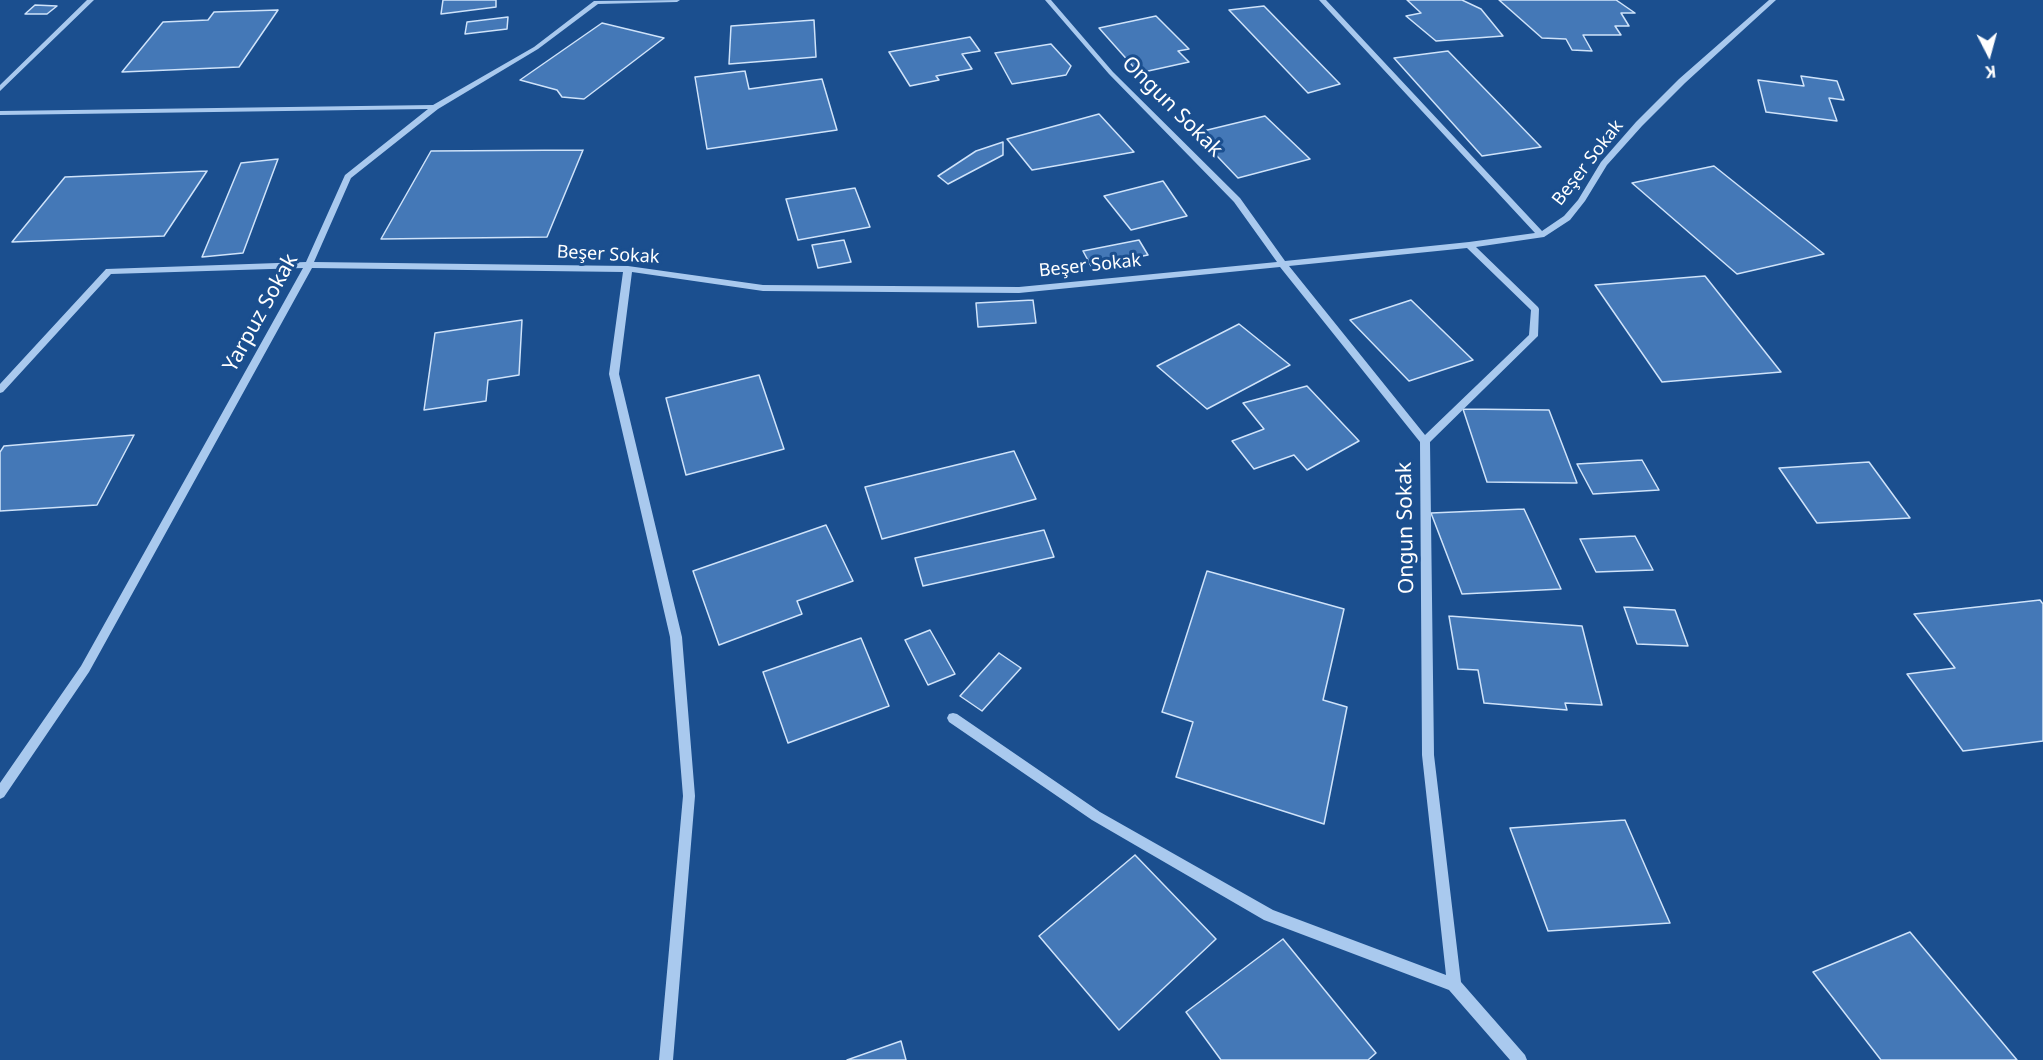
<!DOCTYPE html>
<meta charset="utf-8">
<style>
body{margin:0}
#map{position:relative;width:2043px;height:1060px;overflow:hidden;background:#1b4f8f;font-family:"Noto Sans",sans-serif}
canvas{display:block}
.north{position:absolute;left:1959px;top:24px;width:60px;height:60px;-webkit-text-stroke:4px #1b4f8f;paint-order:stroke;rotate:174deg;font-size:16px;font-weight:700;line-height:24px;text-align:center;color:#fff}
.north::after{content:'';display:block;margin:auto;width:21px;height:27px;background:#fff;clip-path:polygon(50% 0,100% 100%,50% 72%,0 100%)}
</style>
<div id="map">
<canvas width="2043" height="1060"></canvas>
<div class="north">K</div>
</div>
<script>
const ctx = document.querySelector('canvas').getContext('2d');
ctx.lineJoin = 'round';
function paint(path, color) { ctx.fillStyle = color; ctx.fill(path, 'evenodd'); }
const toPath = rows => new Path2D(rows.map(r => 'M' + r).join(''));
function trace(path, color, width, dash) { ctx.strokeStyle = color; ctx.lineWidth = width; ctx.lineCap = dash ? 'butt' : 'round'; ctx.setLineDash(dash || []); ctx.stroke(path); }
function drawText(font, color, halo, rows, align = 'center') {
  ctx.font = font + ' "Noto Sans",sans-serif'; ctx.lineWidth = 6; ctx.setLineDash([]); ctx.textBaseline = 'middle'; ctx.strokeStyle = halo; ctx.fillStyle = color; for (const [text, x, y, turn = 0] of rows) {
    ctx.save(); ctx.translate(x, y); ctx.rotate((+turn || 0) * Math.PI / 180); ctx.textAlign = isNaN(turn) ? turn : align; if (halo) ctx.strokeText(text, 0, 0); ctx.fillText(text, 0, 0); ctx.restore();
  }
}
const building = toPath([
 [443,0,496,0,496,7,441,14,443,0],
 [1407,0,1462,0,1481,9,1503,36,1436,41,1406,16,1421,13,1407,0],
 [1499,0,1616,0,1635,13,1621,13,1629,26,1615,26,1621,35,1583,35,1592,51,1572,50,1566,39,1542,38,1499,0],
 [35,5,57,6,47,14,25,14,35,5],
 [1264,6,1340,84,1308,93,1229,10,1264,6],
 [278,10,239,67,122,72,163,22,208,20,214,12,278,10],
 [1156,16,1189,49,1178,51,1189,62,1139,73,1099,28,1156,16],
 [508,17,507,29,465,34,467,22,508,17],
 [814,20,816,57,729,64,731,26,814,20],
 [602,23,664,38,584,99,562,97,557,90,520,80,602,23],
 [970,37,980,51,962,54,972,69,936,76,939,80,910,86,889,52,970,37],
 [1051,44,1071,66,1066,75,1012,84,995,53,1051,44],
 [1448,51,1541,147,1482,156,1394,58,1448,51],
 [745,71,749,89,822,79,837,130,707,149,695,77,745,71],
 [1801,76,1837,81,1844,100,1829,98,1837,121,1766,112,1758,80,1804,86,1801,76],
 [1099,114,1134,152,1032,170,1007,139,1099,114],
 [1265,116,1310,159,1238,178,1195,133,1265,116],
 [1003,142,1003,155,948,184,938,176,976,151,1003,142],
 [583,150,547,237,381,239,431,151,583,150],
 [278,159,243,253,202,257,241,163,278,159],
 [1714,166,1824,254,1737,274,1632,183,1714,166],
 [207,171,164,236,12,242,65,177,207,171],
 [1163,181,1187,216,1131,230,1104,196,1163,181],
 [855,188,870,227,798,240,786,199,855,188],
 [844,240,851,262,818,268,812,245,844,240],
 [1139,240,1148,255,1091,266,1083,251,1139,240],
 [1705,276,1781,372,1662,382,1595,285,1705,276],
 [1033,300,1036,323,978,327,976,303,1033,300],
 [1411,300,1473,360,1409,381,1350,320,1411,300],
 [522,320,519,375,488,380,486,401,424,410,435,333,522,320],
 [1239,324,1290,365,1207,409,1157,366,1239,324],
 [759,375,784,449,686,475,666,398,759,375],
 [1307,386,1359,441,1307,470,1294,455,1254,469,1232,441,1264,429,1243,403,1307,386],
 [1463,409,1549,410,1577,483,1487,482,1463,409],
 [134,435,97,505,0,511,0,452,4,446,134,435],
 [1014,451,1036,499,882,539,865,487,1014,451],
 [1642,460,1659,490,1593,494,1577,464,1642,460],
 [1869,462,1910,518,1817,523,1779,468,1869,462],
 [1524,509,1561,589,1462,594,1431,513,1524,509],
 [826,525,853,581,797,601,802,614,719,645,693,571,826,525],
 [1044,530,1054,557,923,586,915,558,1044,530],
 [1635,536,1653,570,1596,572,1580,539,1635,536],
 [1207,571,1344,609,1323,700,1347,707,1324,824,1176,777,1193,722,1162,712,1207,571],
 [2040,600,2043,604,2043,741,1963,751,1907,674,1955,668,1914,614,2040,600],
 [1624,607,1675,610,1688,646,1637,644,1624,607],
 [1449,616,1582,626,1602,705,1565,703,1567,710,1484,703,1478,670,1458,669,1449,616],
 [930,630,955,674,928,685,905,640,930,630],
 [861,638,889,706,788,743,763,672,861,638],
 [999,653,1021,668,982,711,960,696,999,653],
 [1625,820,1670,923,1548,931,1510,828,1625,820],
 [1135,855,1216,939,1119,1030,1039,936,1135,855],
 [1910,932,2017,1060,1881,1060,1813,972,1910,932],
 [1283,939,1376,1053,1368,1060,1221,1060,1186,1012,1283,939],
 [901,1041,906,1060,847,1060,901,1041]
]);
paint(building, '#4478b7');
trace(building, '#cfe3fa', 1.5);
paint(toPath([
 [87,0,94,0,0,91,0,85,87,0],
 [680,0,677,2,598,4,538,49,438,109,351,178,314,262,628,266,763,285,1019,287,1277,262,1234,202,1109,74,1045,0,1051,0,1113,72,1240,198,1285,261,1469,242,1535,233,1319,0,1326,0,1542,231,1564,216,1578,200,1601,162,1636,122,1679,79,1769,0,1776,0,1685,83,1642,126,1607,165,1585,201,1570,220,1544,237,1476,247,1538,307,1539,309,1538,336,1430,442,1434,755,1461,982,1525,1055,1527,1060,1510,1060,1449,990,1264,920,1092,820,949,722,947,718,949,714,953,713,957,714,1100,812,1273,910,1446,975,1422,755,1420,442,1280,267,1019,293,763,291,632,272,619,374,682,637,695,796,673,1060,659,1060,683,796,670,637,609,374,623,272,312,268,89,672,4,797,0,799,0,783,81,666,303,268,111,274,3,392,0,393,0,384,106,269,306,262,345,175,428,109,0,115,0,111,433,105,534,47,594,1,680,0],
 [1467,248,1531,310,1529,335,1425,435,1289,266,1467,248]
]), '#a9c9ee');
drawText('18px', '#fff', '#1b4f8f', [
 ["Beşer Sokak",1588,163,-52],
 ["Beşer Sokak",608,255,3],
 ["Beşer Sokak",1090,266,-6]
]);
drawText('21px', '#fff', '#1b4f8f', [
 ["Ongun Sokak",1172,107,45],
 ["Yarpuz Sokak",261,313,-61],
 ["Ongun Sokak",1406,528,-91]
]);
</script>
